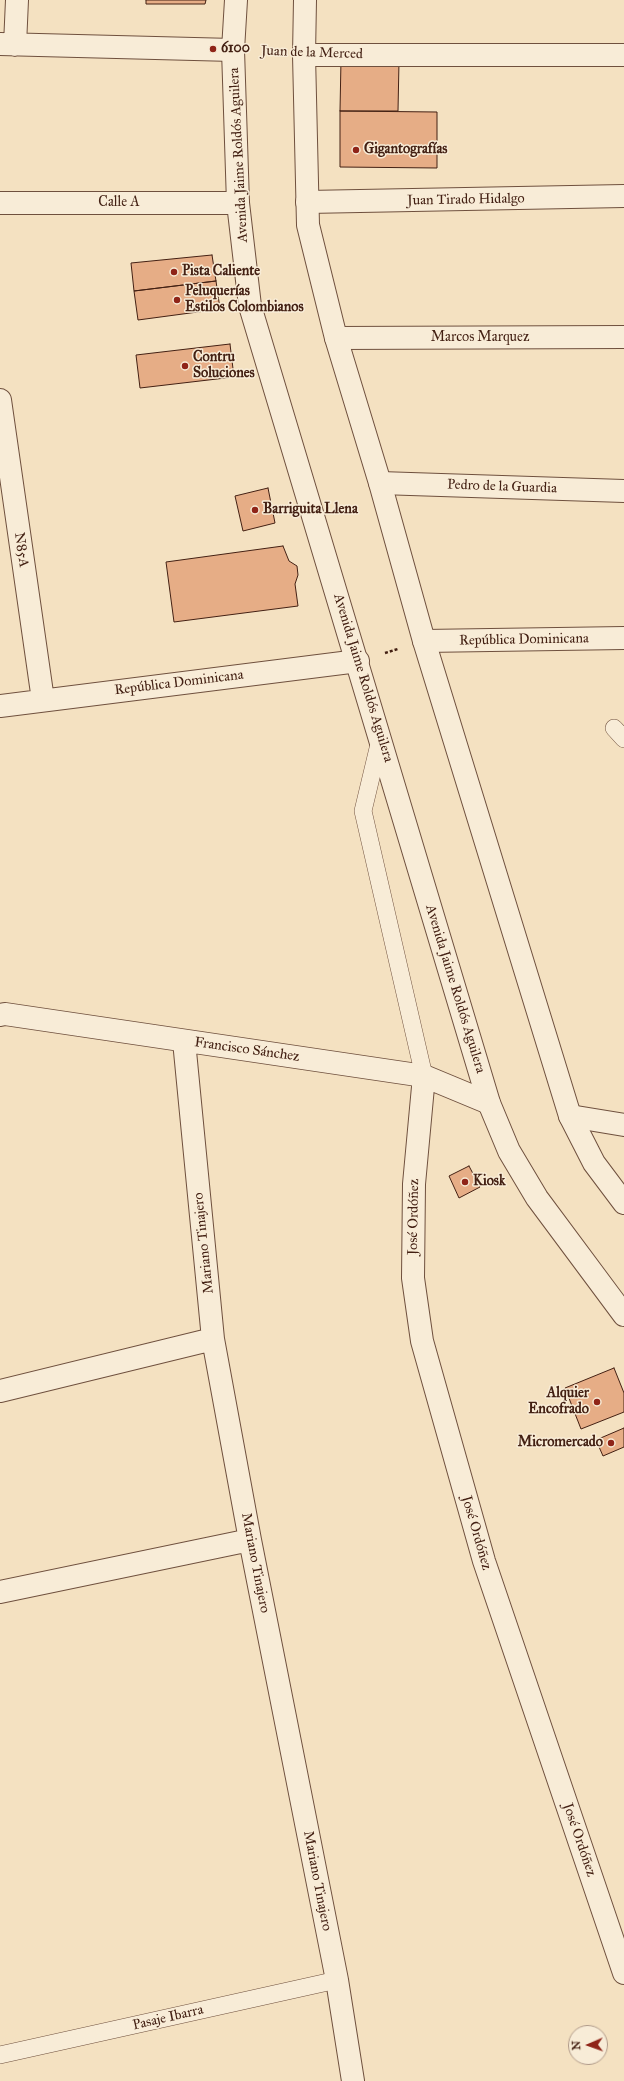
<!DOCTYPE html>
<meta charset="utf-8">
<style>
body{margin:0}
#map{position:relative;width:624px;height:2081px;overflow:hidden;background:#f4e1c1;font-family:"IM FELL Great Primer",serif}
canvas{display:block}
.north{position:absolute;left:568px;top:2025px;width:40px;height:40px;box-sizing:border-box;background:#f8ecd7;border:1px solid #b09a89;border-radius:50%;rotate:268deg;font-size:11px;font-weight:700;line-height:16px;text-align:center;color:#432013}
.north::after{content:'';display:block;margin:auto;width:14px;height:18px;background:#8f2418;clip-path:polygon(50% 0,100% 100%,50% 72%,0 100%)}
</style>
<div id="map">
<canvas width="624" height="2081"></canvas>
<div class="north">N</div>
</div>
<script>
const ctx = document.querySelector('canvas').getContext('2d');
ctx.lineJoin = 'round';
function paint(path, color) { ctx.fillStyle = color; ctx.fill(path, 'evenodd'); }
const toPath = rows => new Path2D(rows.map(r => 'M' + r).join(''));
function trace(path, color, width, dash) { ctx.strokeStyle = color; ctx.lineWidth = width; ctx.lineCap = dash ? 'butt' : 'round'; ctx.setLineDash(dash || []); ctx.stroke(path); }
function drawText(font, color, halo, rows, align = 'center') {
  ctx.font = font + ' "IM FELL Great Primer",serif'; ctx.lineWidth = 3; ctx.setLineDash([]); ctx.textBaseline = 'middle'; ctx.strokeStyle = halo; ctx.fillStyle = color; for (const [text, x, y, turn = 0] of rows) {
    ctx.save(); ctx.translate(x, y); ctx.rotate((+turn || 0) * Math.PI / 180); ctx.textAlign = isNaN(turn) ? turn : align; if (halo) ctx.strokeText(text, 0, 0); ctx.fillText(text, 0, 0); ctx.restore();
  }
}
const building = toPath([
 [146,0,206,0,205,4,146,4,146,0],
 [341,60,399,61,398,111,340,111,341,60],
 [340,111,437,112,437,168,340,167,340,111],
 [212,255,216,281,134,291,131,263,212,255],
 [216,281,220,309,138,320,134,291,216,281],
 [230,344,234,377,140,388,136,355,230,344],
 [268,488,275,523,243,531,235,496,268,488],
 [283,546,289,561,297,566,298,575,295,584,298,606,174,622,166,562,283,546],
 [469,1166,480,1187,459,1198,449,1176,469,1166],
 [614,1368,624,1393,624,1412,581,1429,565,1388,614,1368],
 [624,1428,624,1447,603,1456,596,1440,624,1428]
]);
paint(building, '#e6ad86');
trace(building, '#432013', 1);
const service = toPath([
 [614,728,624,739],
 [380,740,363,811,424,1076],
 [0,2055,337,1980]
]);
const minor = toPath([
 [0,44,233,50],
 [15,45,17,0],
 [304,55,624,55],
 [307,202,624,196],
 [0,203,238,203],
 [336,338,624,337],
 [0,400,43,700],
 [380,483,624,491],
 [424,641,624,638],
 [0,706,358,661],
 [0,1015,5,1014,424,1076,489,1103],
 [184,1041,213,1339,250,1540,337,1980,353,2081],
 [424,1076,414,1184,413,1278,422,1341,484,1561,624,1973],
 [570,1116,624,1125],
 [0,1391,213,1339],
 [0,1592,250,1540]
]);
const tertiary = toPath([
 [236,0,233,50,238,203,250,306,489,1103,509,1151,537,1198,624,1315],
 [305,0,304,55,308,225,336,338,380,483,424,641,570,1116,594,1163,624,1203]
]);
trace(service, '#6f503e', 18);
trace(minor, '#6f503e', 24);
trace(tertiary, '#6f503e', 24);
trace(toPath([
 [262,52,277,53],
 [385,653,398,649]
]), '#432013', 2.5, [3, 2]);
trace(service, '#f8ecd7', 17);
trace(minor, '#f8ecd7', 22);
trace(tertiary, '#f8ecd7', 22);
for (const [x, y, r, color] of [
 [213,49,4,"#8f2418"],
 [356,150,4,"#8f2418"],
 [174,272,4,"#8f2418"],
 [177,300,4,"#8f2418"],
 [185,366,4,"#8f2418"],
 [255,510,4,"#8f2418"],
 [465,1182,4,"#8f2418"],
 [597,1402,4,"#8f2418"],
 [611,1443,4,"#8f2418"]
]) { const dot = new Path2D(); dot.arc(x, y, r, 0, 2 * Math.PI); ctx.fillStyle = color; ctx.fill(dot); trace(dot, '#f8ecd7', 1.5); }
drawText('bold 14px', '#432013', '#f8ecd7', [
 ["6100",221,49],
 ["Gigantografías",364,150],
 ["Pista Caliente",182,272],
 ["Peluquerías",185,292],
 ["Estilos Colombianos",185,308],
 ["Contru",193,358],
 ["Soluciones",193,374],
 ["Barriguita Llena",263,510],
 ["Kiosk",473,1182],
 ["Alquier",589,1394,"right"],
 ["Encofrado",589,1410,"right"],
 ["Micromercado",603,1443,"right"]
], 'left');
drawText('14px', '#432013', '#f8ecd7', [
 ["Juan de la Merced",312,53,2],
 ["Avenida Jaime Roldós Aguilera",239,155,-93],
 ["Juan Tirado Hidalgo",466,200,-1],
 ["Calle A",119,203],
 ["Marcos Marquez",480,338],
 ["Pedro de la Guardia",502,487,2],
 ["N85A",21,550,82],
 ["República Dominicana",524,640,-1],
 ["Avenida Jaime Roldós Aguilera",363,678,73],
 ["República Dominicana",179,683,-7],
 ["Avenida Jaime Roldós Aguilera",455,989,73],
 ["Francisco Sánchez",247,1050,8],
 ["José Ordóñez",414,1217,-89],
 ["Mariano Tinajero",204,1243,-96],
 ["José Ordóñez",476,1533,74],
 ["Mariano Tinajero",255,1563,79],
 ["José Ordóñez",579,1840,71],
 ["Mariano Tinajero",317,1881,79],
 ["Pasaje Ibarra",168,2018,-13]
]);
</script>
